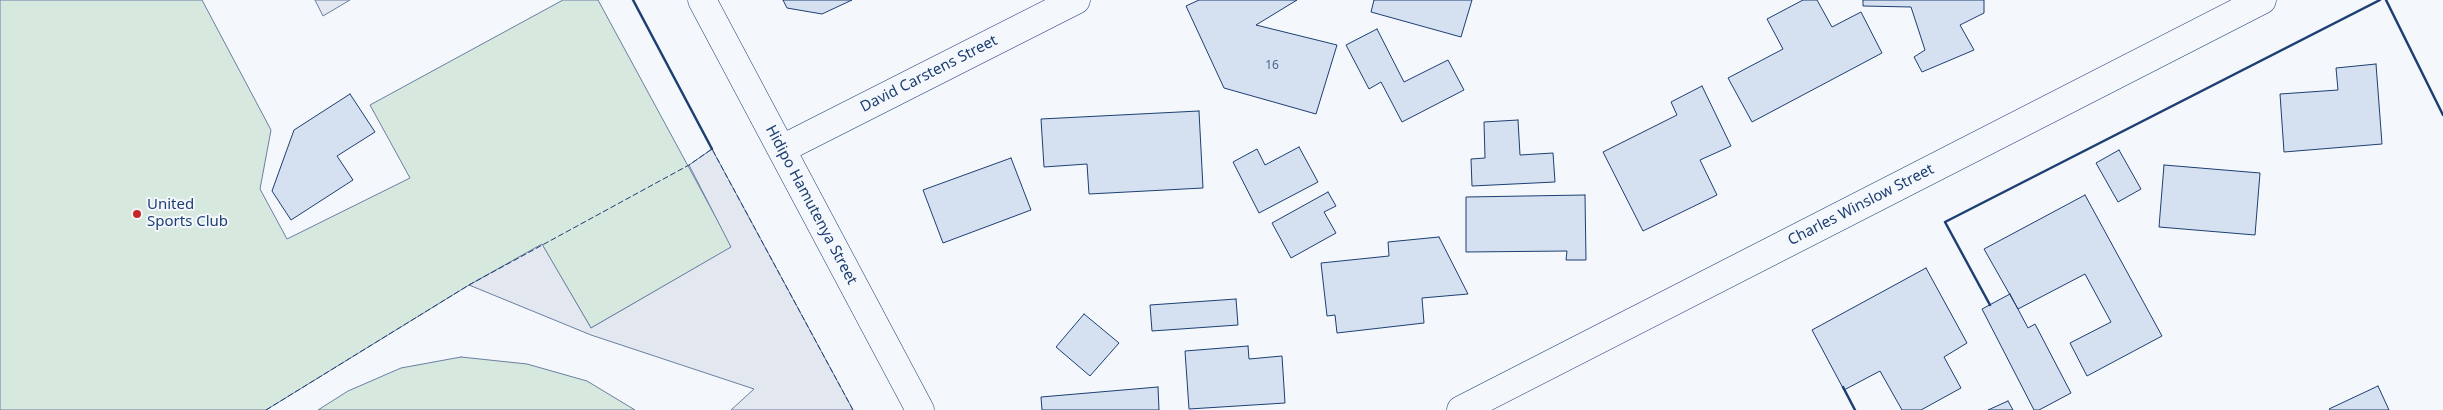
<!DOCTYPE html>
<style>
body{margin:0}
canvas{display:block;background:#f4f7fb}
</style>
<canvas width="2443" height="410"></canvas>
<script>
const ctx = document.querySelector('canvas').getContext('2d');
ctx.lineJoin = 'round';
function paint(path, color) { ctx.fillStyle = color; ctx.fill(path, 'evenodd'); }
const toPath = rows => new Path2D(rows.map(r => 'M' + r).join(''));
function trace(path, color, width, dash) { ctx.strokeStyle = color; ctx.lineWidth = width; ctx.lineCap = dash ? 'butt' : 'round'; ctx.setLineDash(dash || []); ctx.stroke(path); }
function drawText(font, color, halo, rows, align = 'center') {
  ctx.font = font + ' "Noto Sans",sans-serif'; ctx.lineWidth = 4; ctx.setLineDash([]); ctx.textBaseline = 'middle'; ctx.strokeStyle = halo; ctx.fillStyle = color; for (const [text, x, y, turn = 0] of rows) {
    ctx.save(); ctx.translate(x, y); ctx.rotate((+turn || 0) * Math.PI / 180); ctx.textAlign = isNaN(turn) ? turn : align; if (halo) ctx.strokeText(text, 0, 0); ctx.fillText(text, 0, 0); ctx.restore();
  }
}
const green = toPath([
 [0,0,202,0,271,130,260,189,287,239,410,178,370,105,563,0,598,0,732,247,591,328,542,245,469,285,266,410,0,410,0,0],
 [461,357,527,364,587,381,635,410,318,410,348,391,401,368,461,357]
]);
paint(green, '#d7e8df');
trace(green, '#687fa3', 1);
const parking = toPath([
 [315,0,350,0,323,16,315,0],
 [712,149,853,410,731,410,754,389,591,335,469,285,542,244,591,328,731,247,689,165,712,149]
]);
paint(parking, '#e3e8f0');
trace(parking, '#687fa3', 1);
const building = toPath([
 [783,0,852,0,822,14,787,8,783,0],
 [1199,0,1297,0,1256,25,1337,45,1316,114,1224,88,1186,6,1199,0],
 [1374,0,1472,0,1461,37,1371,12,1374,0],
 [1803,0,1817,0,1832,27,1861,12,1882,53,1752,122,1728,78,1783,49,1767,19,1803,0],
 [1863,0,1984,0,1984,13,1960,25,1974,50,1922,72,1914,57,1925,50,1911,7,1863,6,1863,0],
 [1377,29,1404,82,1448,60,1464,90,1402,122,1381,82,1369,89,1346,45,1377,29],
 [2376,64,2382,144,2284,152,2280,94,2338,90,2336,68,2376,64],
 [1702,86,1731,146,1700,160,1717,195,1643,231,1603,152,1677,115,1671,102,1702,86],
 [350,94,375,132,337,156,353,180,291,220,272,191,294,130,350,94],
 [1199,111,1203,188,1089,194,1087,164,1044,167,1041,119,1199,111],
 [1518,120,1520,155,1553,153,1555,182,1472,186,1471,159,1485,158,1484,122,1518,120],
 [1299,147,1318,182,1259,213,1233,162,1257,149,1265,165,1299,147],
 [2119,150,2141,189,2118,202,2096,163,2119,150],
 [1011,158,1031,210,943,243,923,190,1011,158],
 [2164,165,2260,173,2255,235,2159,227,2164,165],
 [1328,192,1336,206,1324,212,1336,233,1291,258,1272,223,1328,192],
 [1585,195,1586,260,1566,260,1567,251,1466,252,1466,197,1585,195],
 [2085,195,2162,336,2087,376,2070,343,2111,322,2085,274,2018,309,1984,249,2085,195],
 [1439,237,1468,294,1422,298,1424,323,1337,333,1335,315,1327,316,1321,263,1389,256,1388,242,1439,237],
 [1926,268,1967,343,1944,357,1961,388,1921,410,1902,410,1880,371,1844,390,1812,330,1926,268],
 [2010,294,2028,328,2035,324,2071,393,2039,410,2034,410,1982,309,2010,294],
 [1236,299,1238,325,1152,331,1150,305,1236,299],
 [1084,314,1119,343,1090,376,1056,347,1084,314],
 [1248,346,1249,359,1282,356,1285,403,1189,409,1185,351,1248,346],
 [2378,386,2389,410,2330,410,2329,409,2378,386],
 [1158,387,1159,410,1042,410,1041,397,1158,387],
 [2008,401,2013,410,1988,410,2008,401]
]);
paint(building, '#d5e0f0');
trace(building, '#1d3f73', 1);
const minor = toPath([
 [702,0,920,410],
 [782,149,1076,0],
 [1461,410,2262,0]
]);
trace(minor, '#1d3f73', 29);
trace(minor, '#f4f7fb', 28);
trace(toPath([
 [266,410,469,285,689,165,712,149,853,410]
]), '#1d3f73', 1, [6, 2.5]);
trace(toPath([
 [633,0,712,149],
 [2386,0,2443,115],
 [1990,305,1945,222,2380,0],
 [1843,387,1855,410]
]), '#1d3f73', 2.5);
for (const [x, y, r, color] of [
 [137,214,5,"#c62828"]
]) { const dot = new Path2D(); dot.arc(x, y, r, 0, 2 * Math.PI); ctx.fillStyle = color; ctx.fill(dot); trace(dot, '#f4f7fb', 2); }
drawText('12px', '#4b6792', null, [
 ["16",1272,66]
]);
drawText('15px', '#1d3f73', '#f4f7fb', [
 ["David Carstens Street",929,74,-27],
 ["Hidipo Hamutenya Street",811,205,62],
 ["Charles Winslow Street",1861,205,-27]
]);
drawText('15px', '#1d3f73', '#f4f7fb', [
 ["United",147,205],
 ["Sports Club",147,222]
], 'left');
</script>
